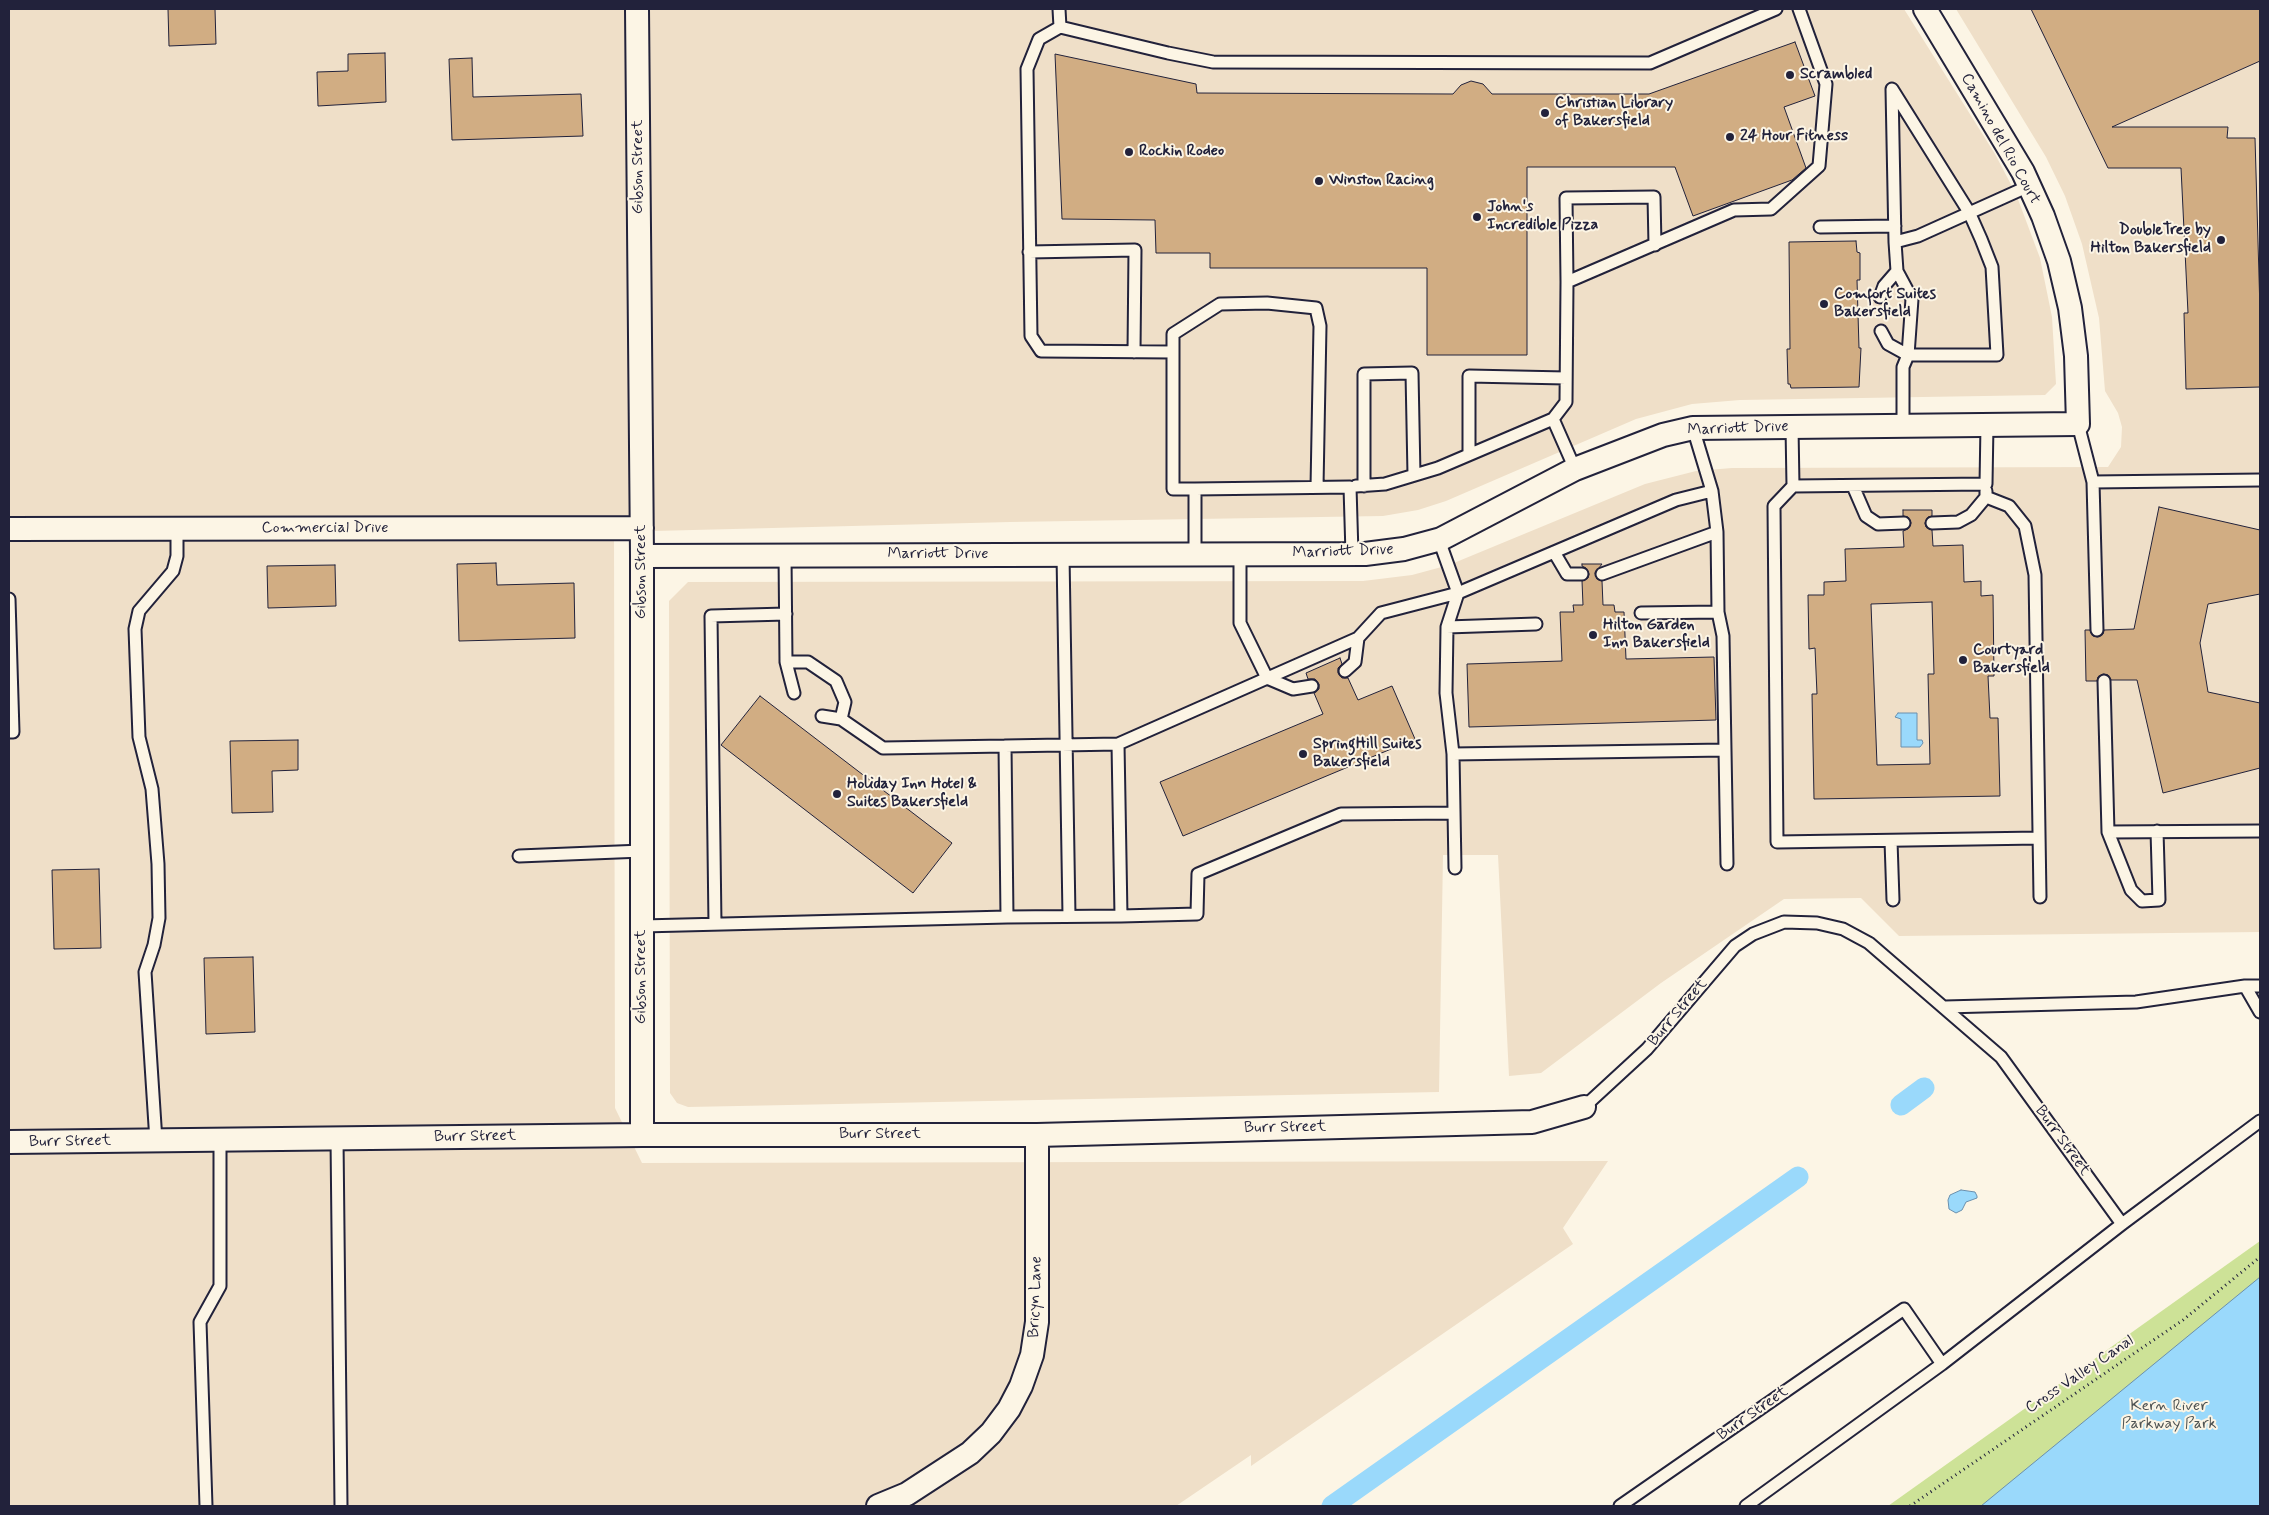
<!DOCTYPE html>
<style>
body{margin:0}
#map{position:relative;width:2269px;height:1515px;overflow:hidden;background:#fcf5e5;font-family:Mynerve,sans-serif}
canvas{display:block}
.frame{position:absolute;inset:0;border:10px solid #22223b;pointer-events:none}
</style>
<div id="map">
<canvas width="2269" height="1515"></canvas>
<div class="frame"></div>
</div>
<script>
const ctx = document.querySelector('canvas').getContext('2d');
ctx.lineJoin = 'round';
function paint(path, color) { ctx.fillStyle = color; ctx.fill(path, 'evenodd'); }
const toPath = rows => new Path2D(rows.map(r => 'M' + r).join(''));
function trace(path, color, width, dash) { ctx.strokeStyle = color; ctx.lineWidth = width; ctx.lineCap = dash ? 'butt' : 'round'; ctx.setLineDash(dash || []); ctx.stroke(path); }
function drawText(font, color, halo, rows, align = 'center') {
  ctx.font = font + ' Mynerve,sans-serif'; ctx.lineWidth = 4; ctx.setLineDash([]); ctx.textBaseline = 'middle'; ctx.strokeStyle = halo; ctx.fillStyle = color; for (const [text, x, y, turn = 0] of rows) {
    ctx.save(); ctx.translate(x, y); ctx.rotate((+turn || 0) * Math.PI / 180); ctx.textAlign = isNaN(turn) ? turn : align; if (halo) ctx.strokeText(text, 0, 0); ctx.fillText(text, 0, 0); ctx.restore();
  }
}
paint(toPath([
 [9,9,1904,9,1995,154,2016,194,2040,258,2052,317,2056,384,2045,395,1740,400,1692,404,1636,419,1446,501,1418,510,1383,516,1010,522,614,532,615,1108,642,1163,1608,1161,1563,1228,1573,1244,1251,1466,1251,1455,1176,1506,9,1506],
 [1956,9,2260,9,2260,932,1899,936,1861,898,1784,899,1661,983,1541,1073,1509,1076,1498,855,1443,855,1439,1092,688,1107,677,1103,670,1093,669,601,688,582,1363,581,1412,575,1449,565,1645,484,1696,471,1732,468,2108,467,2121,447,2122,427,2118,413,2105,391,2099,318,2082,244,2065,196,2046,157]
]), '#efdfc8');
paint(toPath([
 [2260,1241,2260,1506,1888,1506]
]), '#cde297');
const water = toPath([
 [1898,713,1917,713,1917,740,1922,740,1923,743,1920,747,1901,747,1901,719,1895,717,1898,713],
 [1961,1190,1975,1192,1977,1196,1977,1198,1966,1202,1962,1210,1956,1213,1949,1209,1948,1200,1950,1195,1961,1190],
 [2260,1277,2260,1506,1981,1506,2260,1277]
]);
paint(water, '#9ad9fb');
trace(water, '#6a90ae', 1);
trace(toPath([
 [1901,1105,1924,1088],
 [1332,1506,1798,1177]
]), '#9ad9fb', 21);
const building = toPath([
 [168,9,215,9,216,44,169,46,168,9],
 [2031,9,2260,9,2260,61,2112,127,2228,127,2227,138,2255,138,2260,311,2260,387,2186,389,2184,313,2188,313,2181,168,2108,168,2031,9],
 [1795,42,1815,96,1784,107,1806,168,1792,180,1693,216,1675,167,1527,167,1527,355,1427,355,1427,268,1210,268,1210,253,1156,253,1155,220,1062,219,1055,54,1196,84,1197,93,1453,94,1461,85,1471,81,1483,84,1492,94,1649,94,1795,42],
 [385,53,386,102,318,106,317,72,348,71,348,54,385,53],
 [472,58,473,97,581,94,583,136,452,140,449,59,472,58],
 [1856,241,1857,252,1860,253,1860,280,1857,280,1859,348,1861,348,1859,387,1791,388,1790,384,1788,384,1787,349,1790,349,1789,242,1856,241],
 [2159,507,2260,530,2260,594,2208,604,2200,643,2208,692,2260,703,2260,768,2163,793,2137,680,2111,680,2108,675,2103,674,2098,677,2097,681,2086,681,2085,630,2090,630,2093,636,2098,637,2103,634,2104,630,2134,629,2159,507],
 [1903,510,1932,510,1932,516,1928,517,1925,523,1926,527,1932,530,1933,546,1963,545,1964,582,1981,581,1981,596,1993,595,1994,676,1988,676,1990,718,1998,718,2000,796,1814,799,1812,694,1817,694,1815,648,1809,649,1808,595,1824,595,1824,582,1846,581,1845,549,1904,547,1903,531,1908,529,1911,523,1908,517,1903,516,1903,510],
 [1932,602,1934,674,1928,674,1930,764,1877,765,1871,604,1932,602],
 [496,563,497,585,574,583,575,638,459,641,457,564,496,563],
 [1582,564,1602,564,1595,573,1597,579,1602,581,1603,605,1614,605,1615,612,1624,612,1626,659,1714,657,1716,720,1469,727,1467,664,1562,661,1560,612,1574,612,1573,605,1583,605,1582,581,1588,578,1589,574,1586,568,1582,566,1582,564],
 [335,565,336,606,268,608,267,566,335,565],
 [1340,658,1342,664,1338,668,1338,673,1342,678,1348,678,1358,700,1392,686,1415,739,1183,836,1160,782,1323,714,1314,693,1319,689,1319,684,1315,679,1308,679,1306,673,1340,658],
 [760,696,952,843,913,893,721,745,760,696],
 [298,740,298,770,272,771,273,812,232,813,230,741,298,740],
 [99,869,101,948,54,949,52,870,99,869],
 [253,957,255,1032,206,1034,204,958,253,957]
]);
paint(building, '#d1ad83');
trace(building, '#22223b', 1);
const service = toPath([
 [1059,9,1060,27,1168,53,1213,62,1650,63,1776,9],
 [1060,27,1039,39,1027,69,1031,336,1041,351,1173,352],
 [1820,227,1895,226],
 [1029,252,1135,250,1134,352],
 [1567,282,1566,198,1654,197,1655,245],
 [1880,297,1884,286,1897,271],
 [1881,331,1888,344,1908,355,1997,355,1992,267,1981,239,1969,212,1892,89,1895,242],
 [2078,424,2093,482,2097,630],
 [1903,426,1903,367,1908,355,1912,299,1897,271,1895,242,1918,236,2029,186],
 [1792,427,1793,486,1986,484,1987,425],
 [1693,428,1712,491,1717,532,1718,612,1723,636,1727,864],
 [1469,454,1469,376,1566,378],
 [1575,469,1553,419,1566,402,1567,282,1734,210,1771,209,1819,166,1826,84,1799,9],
 [2093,482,2260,480],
 [1356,486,1385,484,1438,468,1553,419],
 [1364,486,1364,374,1412,373,1414,475],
 [1793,486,1774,506,1777,842,2039,838],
 [1853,486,1866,516,1878,524,1904,523],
 [1195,489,1350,487,1352,554],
 [1986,497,2009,506,2025,526,2035,575,2040,897],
 [1932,523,1958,522,1971,515,1986,497,1986,491],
 [1439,540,1458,593,1676,500,1712,491],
 [1554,552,1567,574,1582,574],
 [1195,554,1195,489,1173,489,1173,334,1220,304,1267,303,1316,308,1320,326,1317,487],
 [1240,554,1240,623,1267,678,1293,689,1312,686],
 [1063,555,1069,916],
 [1602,574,1717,532],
 [9,599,13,732,9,732],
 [1641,613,1718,612],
 [1447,627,1536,624],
 [786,662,794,693],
 [1345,671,1355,662,1358,638],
 [2104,681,2108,832,2131,890,2142,901,2159,900,2157,831],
 [822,716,841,719],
 [1118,744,1358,638,1381,613,1458,593],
 [1005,746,1118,744,1121,916,1197,914,1198,874,1341,814,1454,813],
 [1453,754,1725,750],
 [2108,832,2260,831],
 [1891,841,1893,900],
 [519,856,642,851],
 [1455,868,1453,754,1446,693,1447,627,1458,593],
 [1007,917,1121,916],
 [715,924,711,616,786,614],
 [642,926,1007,917,1005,746,883,748,841,719,845,702,836,681,808,662,786,662,785,555],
 [2245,986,2260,986],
 [1945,1007,2136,1002,2245,986,2260,1012],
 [1584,1107,1647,1049,1735,946,1753,934,1784,922,1817,923,1843,929,1869,943,2001,1057,2122,1224],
 [337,1139,341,1506],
 [156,1141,145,972,154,945,159,918,158,864,152,789,139,737,135,629,139,611,173,571,177,556,177,530],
 [206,1506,200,1322,220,1286,220,1140],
 [1620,1506,1904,1309,1942,1364],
 [1746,1506,1942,1364,2122,1224,2260,1121]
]);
const minor = toPath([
 [637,9,642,556,642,1135],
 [9,529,642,528],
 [642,556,1365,554,1404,549,1441,539,1575,469,1663,435,1693,428,2078,424,2076,356,2070,308,2059,261,2043,216,2023,172,1925,9],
 [9,1142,642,1135,1037,1135,1532,1122,1584,1107],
 [878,1506,907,1494,970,1453,991,1433,1009,1409,1021,1386,1032,1355,1037,1322,1037,1135]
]);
trace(service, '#22223b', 15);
trace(minor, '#22223b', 26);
trace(toPath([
 [1910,1506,2183,1320,2260,1257]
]), '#22223b', 3, [1, 4]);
trace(service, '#fcf5e5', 11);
trace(minor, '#fcf5e5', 22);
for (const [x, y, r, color] of [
 [1790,75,5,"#22223b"],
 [1545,113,5,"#22223b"],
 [1730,137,5,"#22223b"],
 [1129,152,5,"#22223b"],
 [1319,181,5,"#22223b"],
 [1477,217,5,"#22223b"],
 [2221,240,5,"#22223b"],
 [1824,304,5,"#22223b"],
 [1593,635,5,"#22223b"],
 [1963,660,5,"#22223b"],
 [1303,754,5,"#22223b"],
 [837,794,5,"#22223b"]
]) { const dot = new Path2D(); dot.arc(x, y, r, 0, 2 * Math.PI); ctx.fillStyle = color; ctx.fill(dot); trace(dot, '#fcf5e5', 2); }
drawText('bold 16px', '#22223b', '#fcf5e5', [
 ["Scrambled",1800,75],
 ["Christian Library",1555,104],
 ["of Bakersfield",1555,122],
 ["24 Hour Fitness",1740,137],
 ["Rockin Rodeo",1139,152],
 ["Winston Racing",1329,181],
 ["John's",1487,208],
 ["Incredible Pizza",1487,226],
 ["DoubleTree by",2211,231,"right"],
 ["Hilton Bakersfield",2211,249,"right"],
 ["Comfort Suites",1834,295],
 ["Bakersfield",1834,313],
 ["Hilton Garden",1603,626],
 ["Inn Bakersfield",1603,644],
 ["Courtyard",1973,651],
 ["Bakersfield",1973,669],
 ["SpringHill Suites",1313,745],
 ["Bakersfield",1313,763],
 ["Holiday Inn Hotel &",847,785],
 ["Suites Bakersfield",847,803]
], 'left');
drawText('16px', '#22223b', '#fcf5e5', [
 ["Camino del Rio Court",2000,139,61],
 ["Gibson Street",639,167,-90],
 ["Marriott Drive",1738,429,-2],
 ["Commercial Drive",325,529],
 ["Marriott Drive",1343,552,-2],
 ["Marriott Drive",938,555],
 ["Gibson Street",642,572,-90],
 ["Gibson Street",642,977,-90],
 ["Burr Street",1678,1013,-50],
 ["Burr Street",1285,1128,-1],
 ["Burr Street",880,1135],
 ["Burr Street",475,1137,-1],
 ["Burr Street",2062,1141,54],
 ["Burr Street",70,1142,-1],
 ["Bricyn Lane",1036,1297,-88],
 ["Cross Valley Canal",2080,1375,-34],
 ["Burr Street",1753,1414,-35]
]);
drawText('16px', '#4d5252', '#fcf5e5', [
 ["Kern River",2169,1407],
 ["Parkway Park",2169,1425]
]);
</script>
